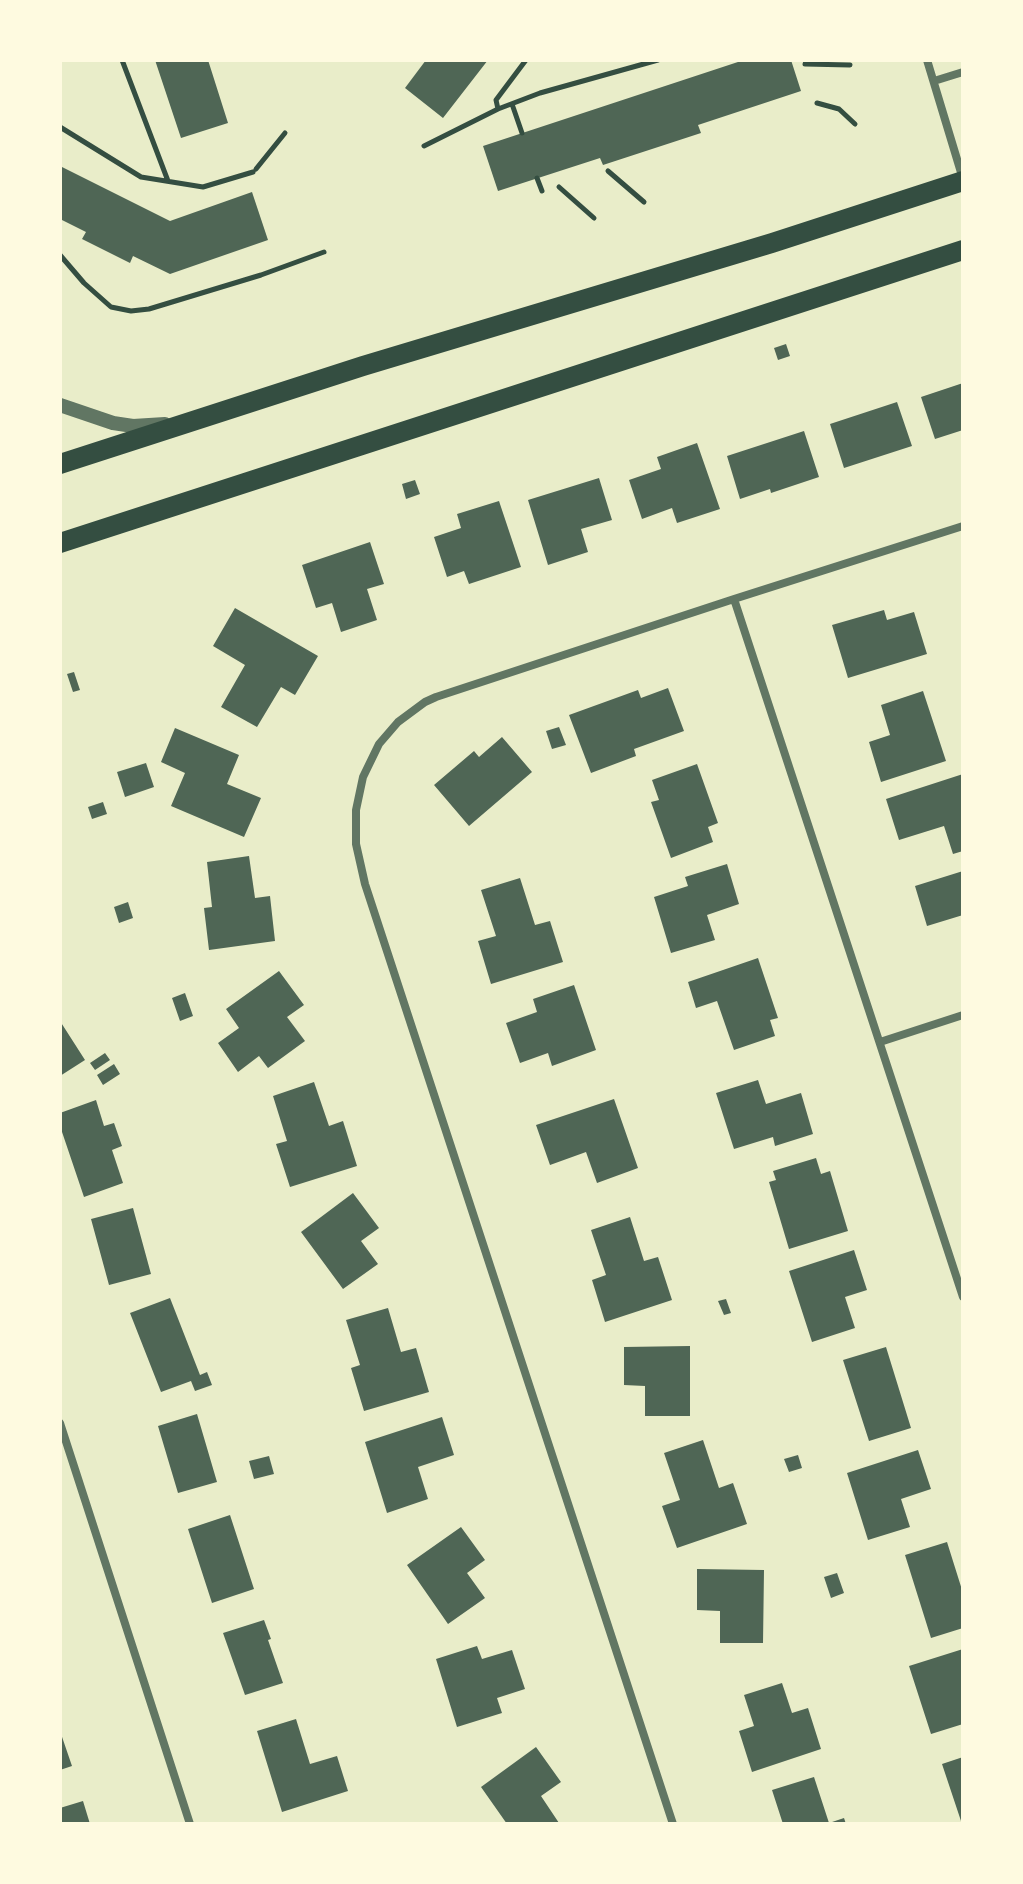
<!DOCTYPE html>
<style>
body{margin:0}
#map{position:relative;width:1023px;height:1884px;overflow:hidden;background:#e9edc9;font-family:Barlow,sans-serif}
canvas{display:block}
.frame{position:absolute;inset:0;border:62px solid #fefae0;pointer-events:none}
</style>
<div id="map">
<canvas width="1023" height="1884"></canvas>
<div class="frame"></div>
</div>
<script>
const ctx = document.querySelector('canvas').getContext('2d');
ctx.lineJoin = 'round';
function paint(path, color) { ctx.fillStyle = color; ctx.fill(path, 'evenodd'); }
const toPath = rows => new Path2D(rows.map(r => 'M' + r).join(''));
function trace(path, color, width, dash) { ctx.strokeStyle = color; ctx.lineWidth = width; ctx.lineCap = dash ? 'butt' : 'round'; ctx.setLineDash(dash || []); ctx.stroke(path); }
paint(toPath([
 [155,60,208,60,228,123,181,138],
 [426,60,488,60,443,118,405,88],
 [744,60,791,60,801,91,698,125,701,133,603,165,600,158,498,191,483,146],
 [60,166,170,221,252,192,268,240,170,274,133,256,130,263,82,239,86,232,60,219],
 [786,344,790,356,778,360,774,348],
 [963,383,963,430,935,439,921,397],
 [897,402,912,446,844,468,830,424],
 [804,431,819,477,771,493,770,489,740,499,727,456],
 [697,443,720,509,677,523,672,508,642,519,629,480,661,469,657,457],
 [599,478,612,520,581,529,588,552,548,565,528,500],
 [415,480,420,494,406,499,402,484],
 [499,501,521,567,469,584,464,571,447,577,434,537,461,528,457,514],
 [370,542,384,584,367,589,377,620,341,632,332,603,316,608,302,565],
 [235,608,318,656,295,695,281,687,257,727,221,707,245,665,213,646],
 [884,610,887,620,914,612,927,654,848,678,832,625],
 [74,672,80,690,73,692,67,674],
 [668,688,684,731,634,749,636,756,591,773,569,715,638,690,641,698],
 [923,691,946,761,881,782,869,742,890,735,881,705],
 [559,727,566,745,552,749,546,731],
 [175,728,239,755,227,784,261,798,244,837,171,806,185,773,161,762],
 [502,737,532,772,469,826,434,785,474,751,479,757],
 [146,763,154,787,125,797,117,772],
 [697,764,718,823,708,827,713,842,671,858,651,802,659,800,652,780],
 [963,774,963,851,953,854,944,826,899,840,886,799],
 [103,802,107,814,92,819,88,807],
 [249,856,255,898,270,896,275,941,209,950,204,908,212,907,207,862],
 [727,864,739,904,707,915,715,940,671,953,654,897,688,886,685,877],
 [963,871,963,915,927,926,915,886],
 [520,878,535,925,550,921,563,962,491,984,478,941,496,936,481,890],
 [128,902,133,918,119,923,114,907],
 [758,958,778,1018,770,1020,775,1036,734,1050,717,1001,696,1008,688,982],
 [279,971,304,1005,287,1017,305,1041,268,1068,259,1056,238,1072,218,1043,239,1028,226,1009],
 [574,985,596,1050,552,1066,548,1053,520,1063,506,1023,537,1012,533,999],
 [185,993,193,1016,180,1021,172,998],
 [60,1021,85,1060,60,1076],
 [105,1053,110,1060,95,1070,90,1063],
 [114,1064,120,1074,103,1085,97,1075],
 [758,1080,766,1104,801,1093,813,1134,775,1146,773,1137,734,1149,716,1093],
 [314,1082,329,1126,343,1121,357,1166,290,1187,276,1144,287,1141,273,1096],
 [614,1099,638,1168,597,1183,586,1152,550,1165,536,1125],
 [96,1100,104,1126,114,1123,122,1146,112,1150,123,1183,84,1197,60,1126,60,1113],
 [816,1158,821,1174,830,1171,848,1231,789,1249,769,1182,776,1180,773,1171],
 [353,1193,379,1228,361,1241,378,1264,343,1289,301,1232],
 [133,1208,151,1274,109,1285,91,1219],
 [630,1217,644,1261,658,1257,672,1300,605,1322,592,1280,606,1275,591,1230],
 [854,1250,867,1290,845,1297,855,1328,812,1342,789,1271],
 [170,1298,200,1375,207,1372,212,1385,195,1391,191,1381,161,1392,130,1313],
 [726,1299,731,1313,724,1315,718,1301],
 [388,1308,401,1352,416,1348,429,1392,364,1411,351,1368,360,1365,346,1320],
 [690,1346,690,1416,645,1416,645,1386,624,1385,624,1347],
 [886,1347,911,1428,869,1441,843,1360],
 [197,1414,217,1482,178,1493,158,1426],
 [442,1417,454,1455,418,1467,428,1499,387,1513,365,1442],
 [703,1440,719,1488,733,1483,747,1524,677,1548,662,1506,680,1500,664,1453],
 [918,1450,931,1489,901,1499,910,1527,868,1540,847,1473],
 [798,1455,802,1468,789,1472,784,1459],
 [269,1456,274,1474,254,1479,249,1461],
 [230,1515,254,1589,212,1603,188,1529],
 [461,1527,485,1560,467,1573,485,1598,448,1624,407,1565],
 [947,1542,963,1593,963,1628,931,1638,905,1555],
 [697,1569,764,1570,763,1643,720,1643,720,1611,697,1610],
 [837,1573,844,1593,831,1598,824,1577],
 [264,1620,271,1639,268,1640,283,1683,245,1695,223,1633],
 [477,1646,482,1659,512,1650,525,1689,497,1698,502,1713,457,1727,436,1659],
 [963,1649,963,1724,931,1734,909,1666],
 [782,1683,792,1713,808,1708,821,1749,752,1772,739,1731,754,1726,744,1695],
 [296,1719,310,1764,337,1756,348,1791,282,1812,257,1731],
 [60,1731,72,1766,60,1770],
 [536,1747,561,1782,541,1796,559,1823,557,1824,507,1824,481,1787],
 [963,1757,963,1824,962,1824,942,1764],
 [814,1777,829,1823,844,1818,846,1824,783,1824,772,1790],
 [83,1801,90,1824,60,1824,60,1808]
]), '#4f6655');
trace(toPath([
 [122,60,168,181],
 [805,64,850,65],
 [817,103,839,109,855,124],
 [512,104,522,133],
 [498,109,496,100,526,60],
 [60,127,141,177,203,187,253,172],
 [424,146,498,109,540,93,658,60],
 [256,169,285,133],
 [608,171,644,202],
 [537,178,542,191],
 [559,187,594,218],
 [60,255,84,283,111,307,131,311,149,309,261,275,324,252]
]), '#344e41', 5);
trace(toPath([
 [927,60,963,179],
 [934,81,963,72],
 [734,599,963,1297],
 [880,1042,963,1015],
 [60,1423,190,1824],
 [673,1824,365,884,356,844,356,810,363,777,379,744,398,722,425,702,436,697,734,599,963,526]
]), '#617663', 8);
trace(toPath([
 [60,405,113,423,133,426,165,424]
]), '#617663', 14);
trace(toPath([
 [60,464,363,366,772,243,963,181],
 [60,543,963,250]
]), '#344e41', 20);
</script>
